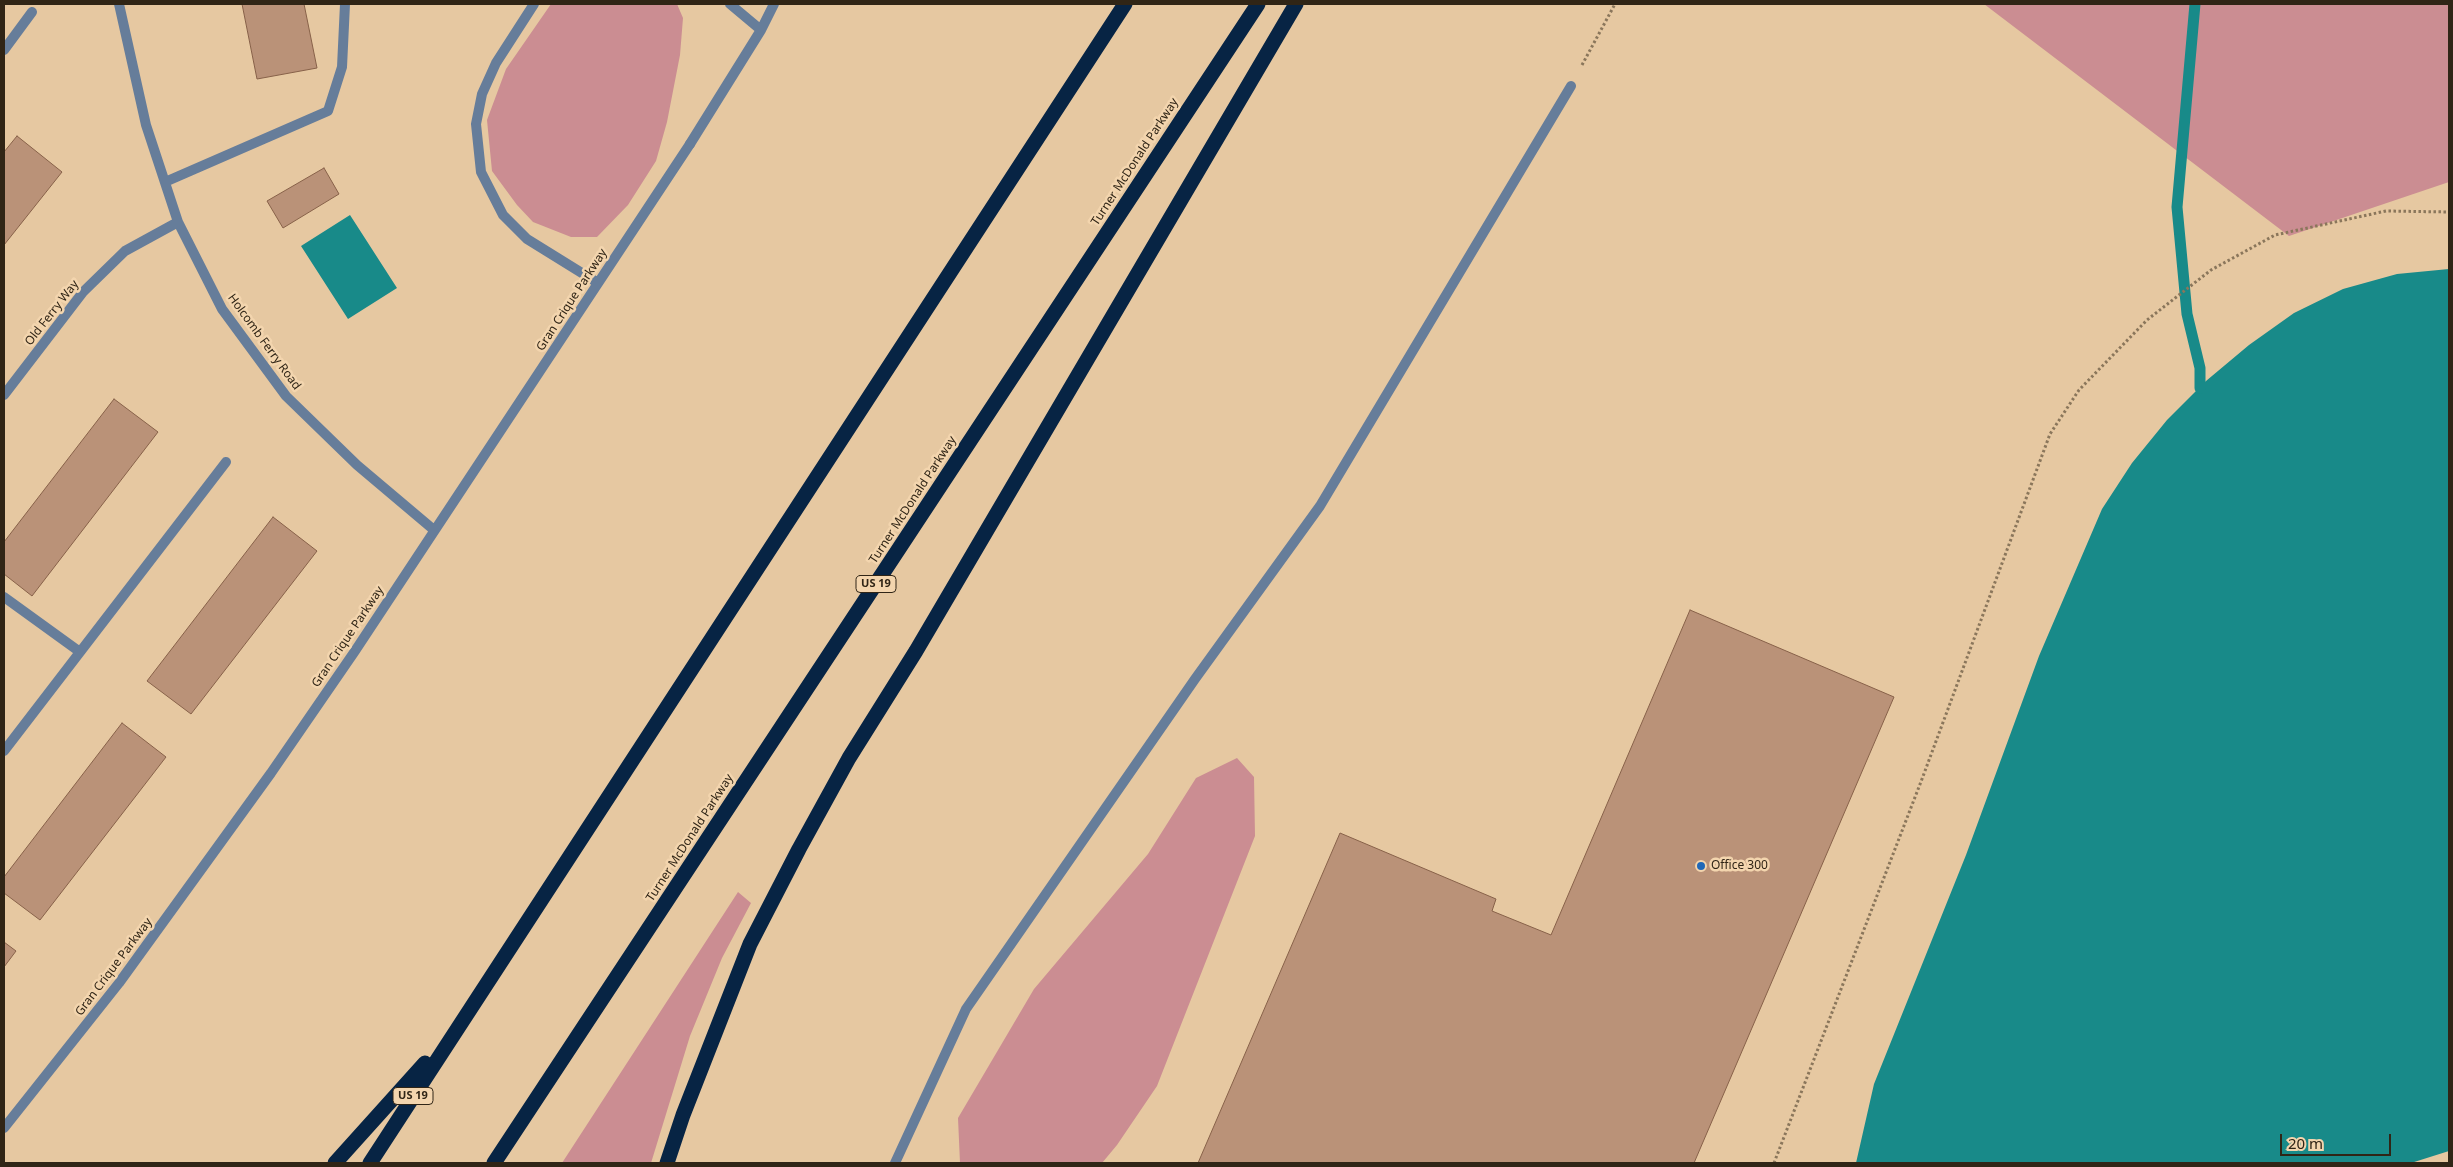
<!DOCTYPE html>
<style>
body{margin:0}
#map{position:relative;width:2453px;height:1167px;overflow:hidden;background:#e6c8a1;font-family:"Noto Sans",sans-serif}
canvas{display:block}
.frame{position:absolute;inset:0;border:5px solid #302516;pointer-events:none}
.scale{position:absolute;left:2280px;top:1134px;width:111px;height:22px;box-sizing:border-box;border:2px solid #302516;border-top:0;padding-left:6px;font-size:15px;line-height:18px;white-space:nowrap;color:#302516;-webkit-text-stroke:4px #f3d5ae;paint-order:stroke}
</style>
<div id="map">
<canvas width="2453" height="1167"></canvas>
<div class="frame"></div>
<div class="scale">20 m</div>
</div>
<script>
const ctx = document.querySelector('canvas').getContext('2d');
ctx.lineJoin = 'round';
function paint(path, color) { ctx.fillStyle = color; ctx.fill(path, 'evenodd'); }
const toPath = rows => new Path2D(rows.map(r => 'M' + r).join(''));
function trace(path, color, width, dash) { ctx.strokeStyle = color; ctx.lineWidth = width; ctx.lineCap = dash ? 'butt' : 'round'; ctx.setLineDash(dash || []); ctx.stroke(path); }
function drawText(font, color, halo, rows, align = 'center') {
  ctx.font = font + ' "Noto Sans",sans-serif'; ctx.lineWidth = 5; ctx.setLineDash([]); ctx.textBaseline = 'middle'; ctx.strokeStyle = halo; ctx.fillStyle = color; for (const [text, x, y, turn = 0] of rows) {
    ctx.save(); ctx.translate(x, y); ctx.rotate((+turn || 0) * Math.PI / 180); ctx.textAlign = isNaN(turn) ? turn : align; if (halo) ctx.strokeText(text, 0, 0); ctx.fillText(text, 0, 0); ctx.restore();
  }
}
paint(toPath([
 [551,4,677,4,683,18,680,55,667,122,656,161,628,205,597,237,571,237,533,222,517,205,492,171,487,120,506,69],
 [1984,4,2449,4,2449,182,2289,236],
 [1237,758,1254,777,1255,836,1157,1086,1117,1145,1102,1163,960,1163,958,1118,1034,989,1148,854,1196,778],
 [738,892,751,903,722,958,690,1036,651,1163,562,1163]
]), '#cb8d92');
paint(toPath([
 [350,215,397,288,348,319,301,246],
 [2449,269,2449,1151,2411,1163,1856,1163,1874,1084,1966,855,2039,656,2102,509,2132,463,2167,420,2206,381,2249,345,2294,313,2343,289,2397,274]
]), '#188a89');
trace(toPath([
 [2195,4,2177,207,2187,314,2200,368,2200,388]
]), '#188a89', 11);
const building = toPath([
 [242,4,304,4,317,68,257,79,242,4],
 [17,136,62,172,4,245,4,152,17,136],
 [324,168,339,194,283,228,267,201,324,168],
 [114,399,158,432,32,596,4,574,4,542,114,399],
 [273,517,317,551,191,714,147,681,273,517],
 [1690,610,1894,697,1694,1163,1198,1163,1340,833,1496,899,1492,911,1551,935,1690,610],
 [122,723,166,757,40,920,4,893,4,877,122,723],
 [4,942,16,951,4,967,4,942]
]);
paint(building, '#ba9278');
trace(building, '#876149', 1);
trace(toPath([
 [1582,65,1615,4],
 [1774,1163,1922,779,2050,434,2079,390,2147,320,2211,270,2275,235,2386,211,2449,212]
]), '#8a765b', 3, [2.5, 2.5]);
trace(toPath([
 [761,30,774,4],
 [4,50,32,12],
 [690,144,761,30,730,4],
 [895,1163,966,1009,1195,679,1320,506,1571,86]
]), '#667d9a', 10);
trace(toPath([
 [119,4,146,125,178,222,222,309,286,396,357,465,434,530],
 [534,4,496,63,482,94,476,124,481,172,503,215,527,239,598,283],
 [165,182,328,111,342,67,345,4],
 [4,395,83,292,125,251,178,222],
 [4,597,80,652],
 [4,751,226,462],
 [4,1128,119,983,271,773,355,651,690,144]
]), '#667d9a', 10);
trace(toPath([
 [335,1163,425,1063],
 [370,1163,1125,4],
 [494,1163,1258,4],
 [667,1163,683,1115,750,944,799,849,849,758,916,651,1296,4]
]), '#072444', 15);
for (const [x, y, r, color] of [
 [1701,866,5,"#2068b8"]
]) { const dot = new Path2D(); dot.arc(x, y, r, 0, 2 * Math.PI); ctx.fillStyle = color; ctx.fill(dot); trace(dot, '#f3d5ae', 2); }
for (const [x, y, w] of [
 [876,584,40],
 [413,1096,40]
]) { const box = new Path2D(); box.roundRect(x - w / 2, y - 8.5, w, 17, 4); ctx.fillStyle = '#f3d5ae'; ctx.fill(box); trace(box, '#302516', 1); }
drawText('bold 11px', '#302516', null, [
 ["US 19",876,584],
 ["US 19",413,1096]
]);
drawText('12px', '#302516', '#f3d5ae', [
 ["Turner McDonald Parkway",1135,162,-57],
 ["Gran Crique Parkway",572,300,-57],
 ["Old Ferry Way",52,313,-52],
 ["Holcomb Ferry Road",264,342,54],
 ["Turner McDonald Parkway",913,500,-57],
 ["Gran Crique Parkway",348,637,-56],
 ["Turner McDonald Parkway",690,838,-57],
 ["Gran Crique Parkway",114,967,-53]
]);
drawText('12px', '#302516', '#f3d5ae', [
 ["Office 300",1711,866]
], 'left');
</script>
